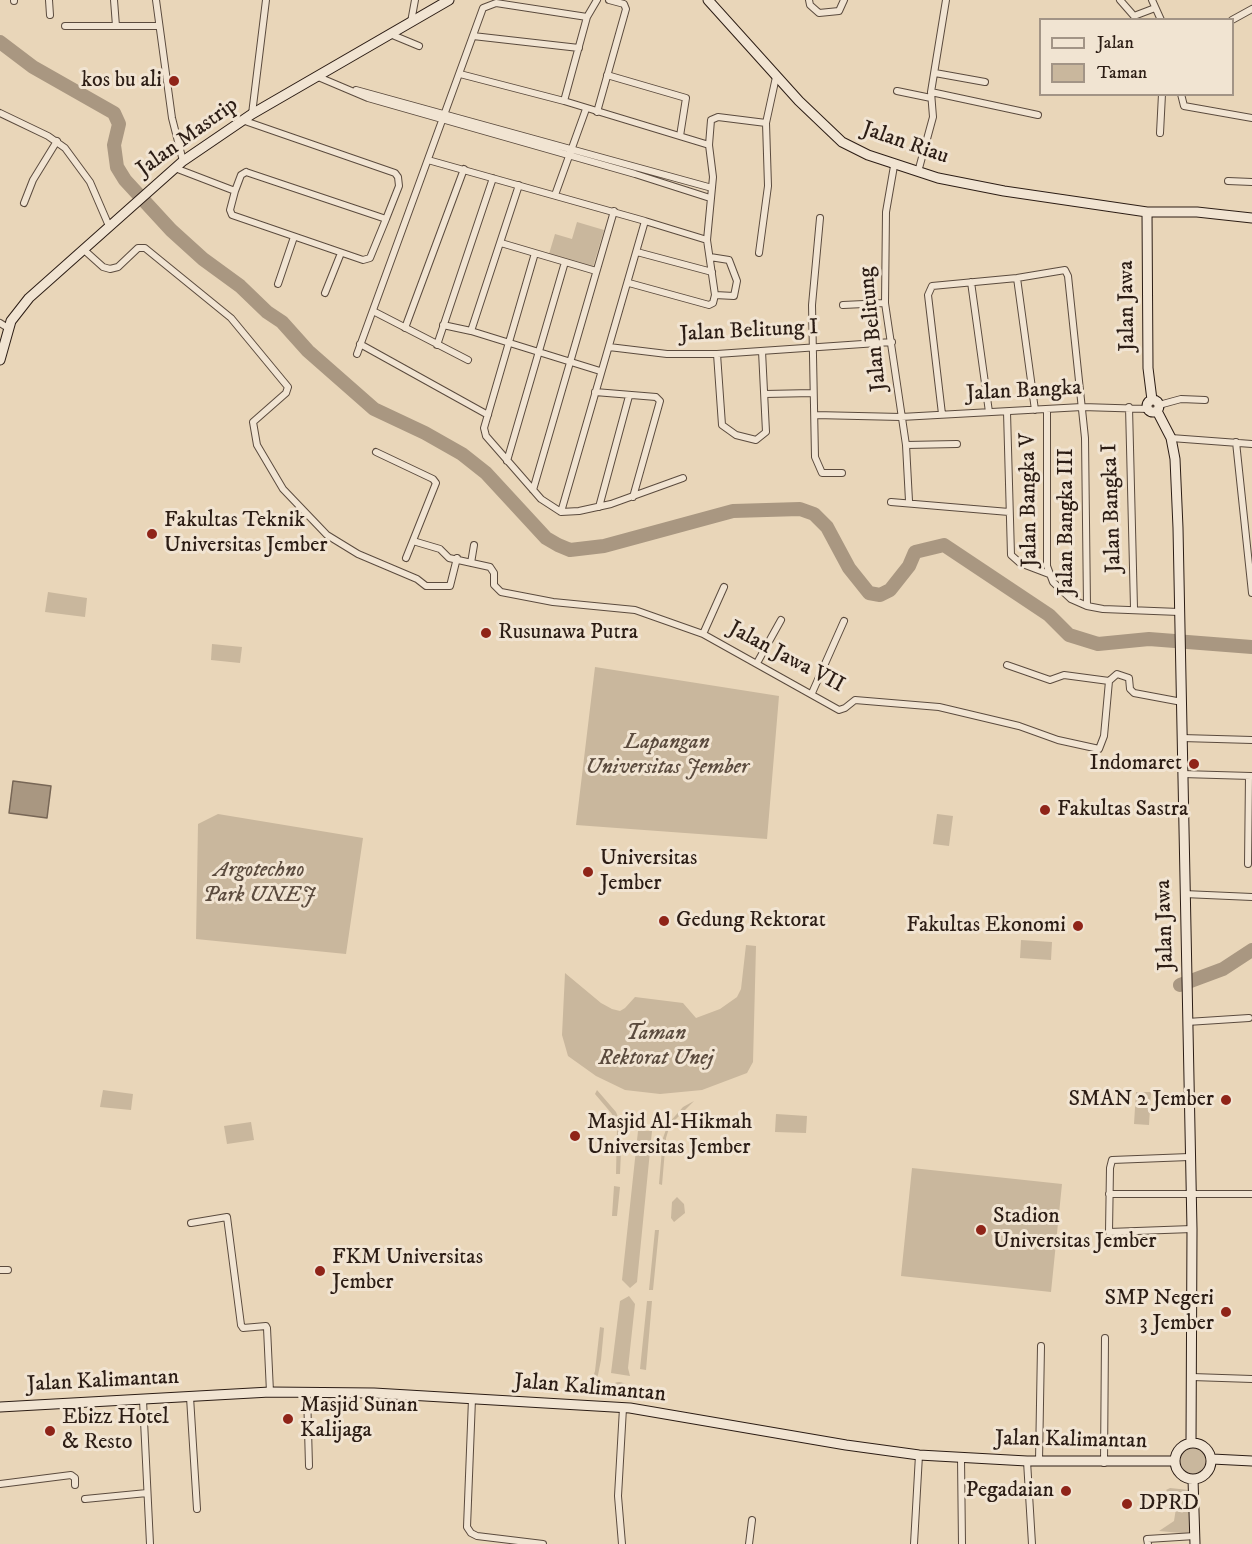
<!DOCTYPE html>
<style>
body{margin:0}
#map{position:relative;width:1252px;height:1544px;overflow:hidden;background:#e9d6b9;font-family:"IM FELL DW Pica",serif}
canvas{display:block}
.legend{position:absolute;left:1039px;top:18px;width:195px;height:78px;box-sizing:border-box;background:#f1e4d2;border:2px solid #a29486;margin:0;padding:8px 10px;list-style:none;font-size:18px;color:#2c1d15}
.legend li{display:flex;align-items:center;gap:12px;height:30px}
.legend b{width:30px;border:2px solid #a29486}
</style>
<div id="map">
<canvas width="1252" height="1544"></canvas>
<ul class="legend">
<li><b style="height:8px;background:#f1e4d2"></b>Jalan</li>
<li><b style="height:16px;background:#c9b79d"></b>Taman</li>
</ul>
</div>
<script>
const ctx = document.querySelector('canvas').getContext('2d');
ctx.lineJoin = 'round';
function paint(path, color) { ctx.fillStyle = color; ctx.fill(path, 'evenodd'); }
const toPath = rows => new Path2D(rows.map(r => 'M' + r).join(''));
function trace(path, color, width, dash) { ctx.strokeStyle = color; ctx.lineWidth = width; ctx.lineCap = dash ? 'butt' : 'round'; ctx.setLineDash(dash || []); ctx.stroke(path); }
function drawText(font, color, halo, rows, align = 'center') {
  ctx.font = font + ' "IM FELL DW Pica",serif'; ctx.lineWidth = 6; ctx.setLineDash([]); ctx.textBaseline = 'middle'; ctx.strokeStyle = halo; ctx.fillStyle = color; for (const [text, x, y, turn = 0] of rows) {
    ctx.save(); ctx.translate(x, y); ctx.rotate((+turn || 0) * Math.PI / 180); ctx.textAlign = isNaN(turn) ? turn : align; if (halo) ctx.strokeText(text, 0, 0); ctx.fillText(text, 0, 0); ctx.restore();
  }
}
paint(toPath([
 [577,222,604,230,593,267,549,254,555,234,572,239],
 [48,592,87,598,85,617,45,612],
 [212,644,242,647,240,663,211,660],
 [595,667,779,696,767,839,576,825],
 [218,814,363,838,346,954,196,939,198,824],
 [937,814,953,816,949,846,933,844],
 [1021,940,1052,942,1051,960,1020,958],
 [746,945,756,946,753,1062,747,1073,702,1090,660,1094,625,1090,596,1076,568,1056,562,1035,565,973,601,1003,612,1009,620,1011,625,1008,635,997,683,1003,696,1018,720,1009,737,997,741,989],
 [103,1090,133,1094,131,1110,100,1107],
 [597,1090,616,1112,622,1128,620,1174,616,1174,617,1129,612,1114,595,1094],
 [1136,1092,1151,1092,1149,1125,1134,1124],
 [694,1101,670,1125,666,1138,662,1185,659,1184,663,1138,668,1124,683,1107],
 [776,1114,807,1116,806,1133,775,1132],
 [251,1122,254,1140,227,1144,224,1126],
 [638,1131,652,1131,637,1282,630,1288,622,1280],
 [912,1168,1062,1184,1051,1292,901,1276],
 [614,1186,620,1187,617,1216,612,1216],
 [677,1197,684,1204,685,1213,674,1222,671,1218,672,1202],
 [655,1230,659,1230,653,1290,649,1290],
 [629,1296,635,1304,628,1368,630,1376,611,1373,620,1301],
 [647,1301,652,1301,646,1370,640,1369],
 [600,1327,604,1328,601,1360,598,1375,590,1388,595,1371],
 '611 1390a8 8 0 1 1 16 0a8 8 0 1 1-16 0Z',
 '1175 1461a18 18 0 1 1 36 0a18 18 0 1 1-36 0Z',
 [1170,1488,1189,1490,1192,1534,1159,1531,1174,1521,1177,1502,1166,1490]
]), '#c9b79d');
const water = toPath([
 [13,781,51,786,47,818,9,813,13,781]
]);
paint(water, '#a99781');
trace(water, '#776656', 1.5);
trace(toPath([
 [0,42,33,67,114,113,119,124,114,145,117,167,125,180,171,230,203,259,240,286,267,312,282,322,308,351,374,409,425,433,462,454,486,473,546,538,558,545,570,550,604,546,733,511,800,509,814,514,827,527,849,568,869,593,880,595,890,590,909,566,915,552,944,545,1049,615,1069,635,1098,644,1149,639,1252,647],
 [1180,985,1223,969,1252,950]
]), '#a99781', 14);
const minor = toPath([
 [49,0,50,15],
 [114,0,116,26],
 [156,0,172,118,183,161],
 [809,0,810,5,819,13,839,11,844,0],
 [1120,0,1134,16,1155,8],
 [1152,0,1161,20],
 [14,1,14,0],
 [1232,20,1252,9],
 [411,22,415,0],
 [65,26,158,26],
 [390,34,419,46],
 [473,36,579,48],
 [935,73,985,82],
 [460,74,564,101,709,145],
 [607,75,686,98,680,136],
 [316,76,368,98,635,174,710,198],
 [356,90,712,188],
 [897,91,931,98],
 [931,92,1038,115],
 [1181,94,1184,106,1252,118],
 [564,101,587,17,597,0],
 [597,112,626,9,624,4,609,0],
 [0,113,48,136,65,148,90,182,109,226],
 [252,114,266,0],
 [242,120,395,173,398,177,399,186,386,219],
 [1160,133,1162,94],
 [428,160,645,221],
 [894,166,886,212,885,303,906,445,909,501],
 [175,168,235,191],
 [246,172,386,219,370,258,363,260,232,215,230,210,235,191,241,175,246,172],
 [918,172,933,117,931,92,946,0],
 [1228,181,1252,182],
 [555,195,586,109],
 [24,203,33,180,57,141],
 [820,218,812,305,815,457,822,473,842,473],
 [501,243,596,271],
 [83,249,103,267,110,269,118,267,138,248,145,248,231,318,288,387,286,393,253,422,257,445,283,489,327,535,358,554,417,579,426,586,450,586,457,558],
 [637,252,712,272],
 [535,253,484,428,486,436,541,499,561,512,579,511,611,504,683,478],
 [759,253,768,186,766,123,776,77],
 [710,257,729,260,737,281,734,296,715,295],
 [1017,278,1035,410],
 [971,282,989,412],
 [629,283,709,305,713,303,715,295,707,240,713,177,709,145,711,120,718,117,766,123],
 [278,284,294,237],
 [325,293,341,253],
 [843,305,885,303],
 [373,311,468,360],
 [0,323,8,328],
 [443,325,471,331,600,371],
 [405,328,464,169],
 [471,331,519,185],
 [360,344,488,415],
 [437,345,493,178],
 [609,347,667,354,717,354,892,342],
 [357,354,483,8,496,3,587,17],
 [717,354,722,425,736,435,756,440,766,432,762,351],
 [595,392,656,397,660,401,633,497],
 [765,394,813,393],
 [1159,405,1181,399,1205,400],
 [1129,407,1134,608],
 [1047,410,1047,566,1053,582,1071,599,1087,606,1103,609,1179,612],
 [1007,412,1011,555,1020,563,1049,574],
 [942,414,928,295,932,286,1017,278,1065,270,1068,276,1085,438,1087,606],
 [815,415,901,417,1082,407,1148,409],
 [1171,438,1252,444],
 [1236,442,1252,593],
 [906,445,957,444],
 [376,452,433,479,436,483,406,558],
 [507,461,565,262],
 [533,490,614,211],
 [891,502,1009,512],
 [599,507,629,396],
 [561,512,645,221,707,240],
 [413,541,440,549,449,558,490,567,494,573,494,585,501,592,553,602,635,610,703,634,839,710,845,708,855,700,939,707,1019,726,1058,740,1099,749,1104,736,1109,681,1117,674,1129,678,1130,689,1134,693,1182,702],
 [471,563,474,545],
 [703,634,724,587],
 [757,663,781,620],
 [1007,665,1050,680,1064,675,1109,681],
 [812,693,844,621],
 [1182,738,1252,740],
 [1182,774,1251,776],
 [1248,864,1249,776],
 [1184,894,1252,897],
 [1187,1022,1249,1018],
 [1189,1157,1112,1160,1110,1168,1109,1232,1192,1229],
 [1109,1194,1252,1194],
 [191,1223,227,1217,241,1325,243,1328,266,1326,267,1328,270,1392],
 [0,1270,8,1270],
 [1192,1377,1252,1379],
 [307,1392,309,1466],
 [190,1397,197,1509],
 [472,1399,467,1527,471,1533,477,1536,543,1544],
 [143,1400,150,1544],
 [961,1458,962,1544],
 [1027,1461,1032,1544],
 [1039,1461,1041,1346],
 [1104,1463,1105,1338],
 [0,1484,71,1475,75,1478,75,1485],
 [85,1499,147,1493],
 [622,1544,618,1496,623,1408],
 [749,1544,752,1520],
 [914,1544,919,1455],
 [1148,1544,1147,1539,1195,1536]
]);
const secondary = toPath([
 [708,0,799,101,842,142,868,155,938,178,1004,191,1147,212,1197,212,1252,218],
 [1147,212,1148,368,1152,400],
 [0,360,11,321,29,298,183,161,252,114,449,0],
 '1147 406a6 6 0 1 1 12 0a6 6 0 1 1-12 0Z',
 [1157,411,1171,438,1175,459,1178,528,1192,1229,1191,1442],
 [0,1407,270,1392,374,1393,630,1408,846,1445,919,1455,1027,1461,1175,1461],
 '1175 1461a18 18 0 1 1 36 0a18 18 0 1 1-36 0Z',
 [1212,1459,1252,1461],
 [1193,1479,1195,1544]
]);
trace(minor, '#5b4b3e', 8);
trace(secondary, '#2c1d15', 11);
trace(minor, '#f1e4d2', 6);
trace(secondary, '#f1e4d2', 9);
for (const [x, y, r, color] of [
 [174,81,6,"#8f2418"],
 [152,534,6,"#8f2418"],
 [486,633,6,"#8f2418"],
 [1194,764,6,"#8f2418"],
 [1045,810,6,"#8f2418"],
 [588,872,6,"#8f2418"],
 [664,921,6,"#8f2418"],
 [1078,926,6,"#8f2418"],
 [1226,1100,6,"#8f2418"],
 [575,1136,6,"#8f2418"],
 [981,1230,6,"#8f2418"],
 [320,1271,6,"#8f2418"],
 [1226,1312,6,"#8f2418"],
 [288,1419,6,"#8f2418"],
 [50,1431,6,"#8f2418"],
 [1066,1491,6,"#8f2418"],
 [1127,1504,6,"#8f2418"]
]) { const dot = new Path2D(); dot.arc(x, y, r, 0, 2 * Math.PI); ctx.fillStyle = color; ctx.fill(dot); trace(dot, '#f1e4d2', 2); }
drawText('22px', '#2c1d15', '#f1e4d2', [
 ["kos bu ali",162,81,"right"],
 ["Fakultas Teknik",164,521],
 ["Universitas Jember",164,546],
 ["Rusunawa Putra",498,633],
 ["Indomaret",1182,764,"right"],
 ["Fakultas Sastra",1057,810],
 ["Universitas",600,859],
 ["Jember",600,884],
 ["Gedung Rektorat",676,921],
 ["Fakultas Ekonomi",1066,926,"right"],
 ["SMAN 2 Jember",1214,1100,"right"],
 ["Masjid Al-Hikmah",587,1123],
 ["Universitas Jember",587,1148],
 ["Stadion",993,1217],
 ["Universitas Jember",993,1242],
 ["FKM Universitas",332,1258],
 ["Jember",332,1283],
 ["SMP Negeri",1214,1299,"right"],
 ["3 Jember",1214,1324,"right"],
 ["Masjid Sunan",300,1406],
 ["Kalijaga",300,1431],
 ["Ebizz Hotel",62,1418],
 ["& Resto",62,1443],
 ["Pegadaian",1054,1491,"right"],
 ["DPRD",1139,1504]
], 'left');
drawText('22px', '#2c1d15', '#f1e4d2', [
 ["Jalan Mastrip",188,138,-36],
 ["Jalan Riau",905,144,19],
 ["Jalan Jawa",1128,306,-91],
 ["Jalan Belitung",874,329,-96],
 ["Jalan Belitung I",749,332,-3],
 ["Jalan Bangka",1024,392,-3],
 ["Jalan Bangka V",1030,500,-91],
 ["Jalan Bangka I",1113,508,-92],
 ["Jalan Bangka III",1067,522,-90],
 ["Jalan Jawa VII",786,658,28],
 ["Jalan Jawa",1166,925,-92],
 ["Jalan Kalimantan",103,1382,-3],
 ["Jalan Kalimantan",590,1389,5],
 ["Jalan Kalimantan",1071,1441,1]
]);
drawText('italic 22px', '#5b4b3e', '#f1e4d2', [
 ["Lapangan",667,743],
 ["Universitas Jember",667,768],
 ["Argotechno",259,871],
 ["Park UNEJ",259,896],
 ["Taman",656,1034],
 ["Rektorat Unej",656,1059]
]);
</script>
